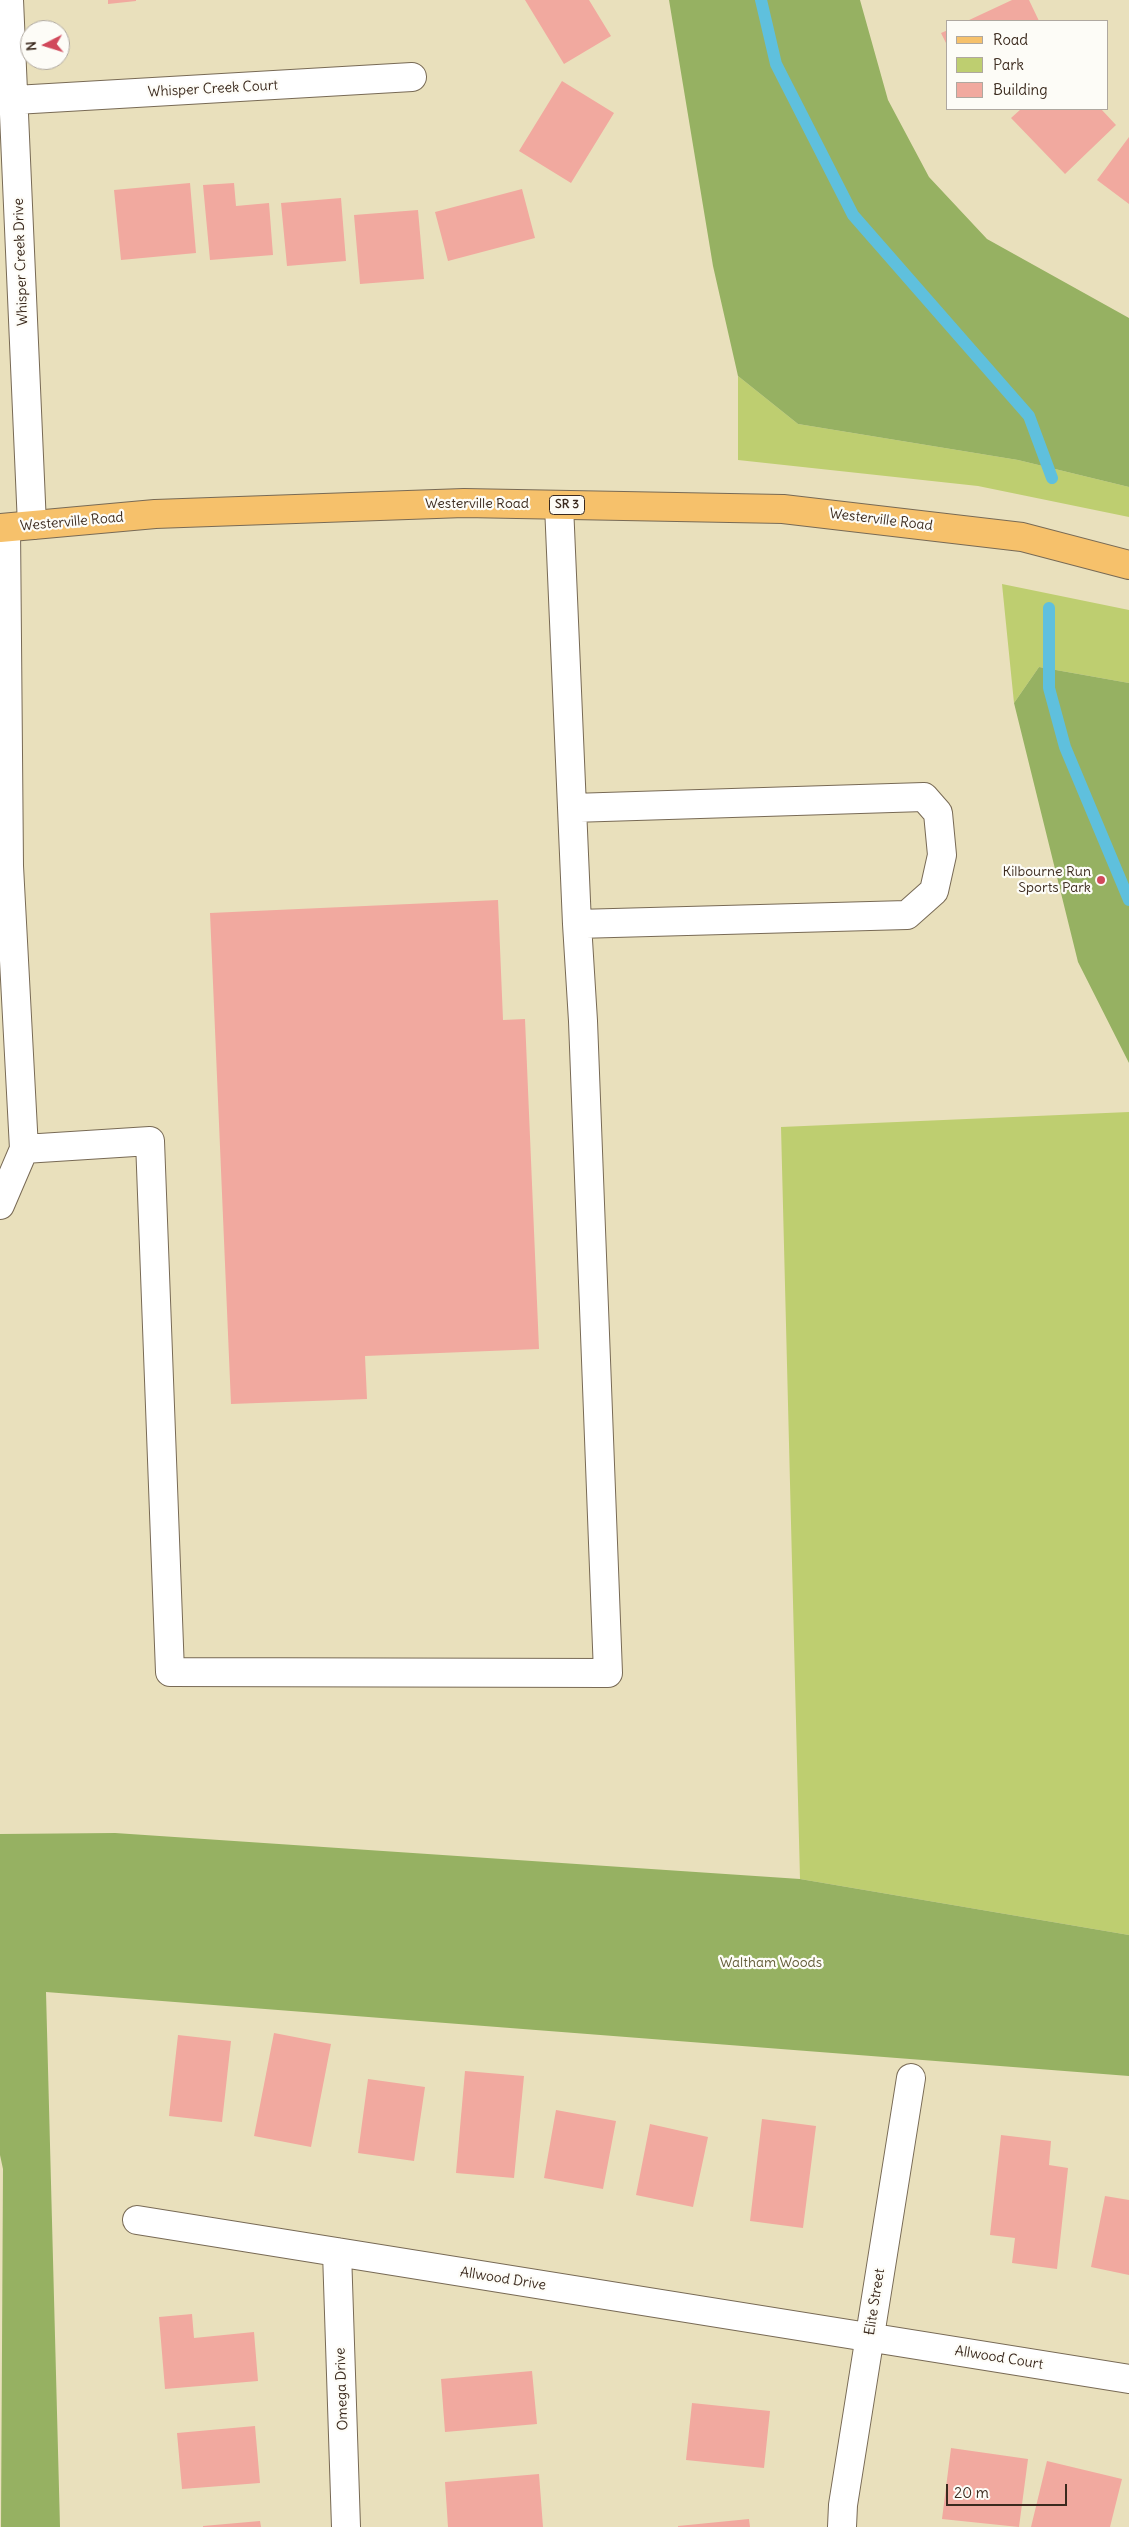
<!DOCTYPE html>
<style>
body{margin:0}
#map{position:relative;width:1129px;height:2527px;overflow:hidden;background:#e9e0bc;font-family:Delius,sans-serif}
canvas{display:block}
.legend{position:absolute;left:946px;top:20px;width:162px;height:90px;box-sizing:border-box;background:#fdfcf7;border:1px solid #afa8a0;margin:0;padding:6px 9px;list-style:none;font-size:15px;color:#3b2a1e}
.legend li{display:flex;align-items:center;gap:10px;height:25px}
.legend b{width:25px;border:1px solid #afa8a0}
.north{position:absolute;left:20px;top:20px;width:50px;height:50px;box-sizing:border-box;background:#fdfcf7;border:1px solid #afa8a0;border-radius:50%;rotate:265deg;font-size:14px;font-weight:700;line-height:20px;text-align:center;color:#3b2a1e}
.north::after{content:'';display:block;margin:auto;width:18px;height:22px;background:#d1495b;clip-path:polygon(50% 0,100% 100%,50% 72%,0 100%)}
.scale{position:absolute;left:946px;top:2484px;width:121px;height:22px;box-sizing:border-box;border:2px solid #3b2a1e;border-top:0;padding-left:6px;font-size:15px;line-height:18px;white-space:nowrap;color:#3b2a1e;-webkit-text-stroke:4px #fdfcf7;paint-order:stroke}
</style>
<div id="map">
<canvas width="1129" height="2527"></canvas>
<ul class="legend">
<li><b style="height:6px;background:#f6c16b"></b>Road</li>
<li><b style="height:14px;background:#bece70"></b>Park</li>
<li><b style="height:14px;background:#f1a99f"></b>Building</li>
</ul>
<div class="north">N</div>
<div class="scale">20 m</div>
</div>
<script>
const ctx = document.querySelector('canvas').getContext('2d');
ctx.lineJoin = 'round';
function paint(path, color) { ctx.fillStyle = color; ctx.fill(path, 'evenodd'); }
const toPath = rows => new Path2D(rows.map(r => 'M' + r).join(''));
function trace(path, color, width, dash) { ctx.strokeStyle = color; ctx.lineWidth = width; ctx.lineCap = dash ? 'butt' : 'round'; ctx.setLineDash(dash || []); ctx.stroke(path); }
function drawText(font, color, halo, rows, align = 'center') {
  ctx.font = font + ' Delius,sans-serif'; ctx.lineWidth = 4.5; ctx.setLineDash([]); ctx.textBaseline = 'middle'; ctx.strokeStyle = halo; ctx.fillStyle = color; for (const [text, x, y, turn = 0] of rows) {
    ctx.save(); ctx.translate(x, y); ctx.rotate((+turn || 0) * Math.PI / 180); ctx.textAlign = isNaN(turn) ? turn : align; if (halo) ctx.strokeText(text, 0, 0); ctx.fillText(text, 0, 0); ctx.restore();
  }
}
paint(toPath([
 [738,376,798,424,1018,460,1129,487,1129,517,978,486,738,460],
 [1002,584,1129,610,1129,683,1039,667,1014,703],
 [1129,1112,1129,1935,800,1879,781,1127]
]), '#bece70');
paint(toPath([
 [669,0,860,0,888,100,929,177,987,239,1129,318,1129,487,1018,460,798,424,738,376,713,266],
 [1039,667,1129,683,1129,1063,1078,962,1014,703],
 [115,1833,800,1879,1129,1935,1129,2076,46,1992,60,2527,1,2527,3,2169,0,2155,0,1834]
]), '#96b162');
trace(toPath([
 [761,0,776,64,853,215,1029,416,1052,478],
 [1049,608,1049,688,1065,747,1129,900]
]), '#5fc0dd', 12);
paint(toPath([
 [108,0,136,0,136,1,108,4],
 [525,0,589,0,611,36,564,64],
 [1012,0,1029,0,1039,21,967,21],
 [948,30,948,47,941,33],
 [562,81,614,113,571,183,519,151],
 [1021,109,1101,109,1116,125,1065,174,1011,118],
 [1129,137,1129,204,1097,180],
 [190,183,196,253,121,260,114,190],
 [234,183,236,206,269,203,273,255,210,260,203,185],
 [522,189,535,238,448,261,435,212],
 [341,198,346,261,287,266,281,203],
 [418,210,424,279,360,284,354,215],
 [498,900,503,1020,525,1019,539,1349,365,1356,367,1399,231,1404,210,913],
 [274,2033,331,2044,311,2147,254,2136],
 [178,2035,231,2041,222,2122,169,2116],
 [465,2071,524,2076,514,2178,456,2173],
 [368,2079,425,2087,414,2161,358,2153],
 [556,2110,616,2121,603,2189,544,2178],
 [762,2119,816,2126,803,2228,750,2221],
 [650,2124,708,2137,693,2207,636,2195],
 [1001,2135,1051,2141,1049,2165,1068,2168,1057,2269,1012,2263,1015,2238,990,2235],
 [1105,2196,1129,2200,1129,2275,1091,2267],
 [192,2314,194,2338,254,2332,258,2381,165,2389,159,2317],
 [532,2371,537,2424,445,2432,441,2379],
 [692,2403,770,2411,764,2468,686,2460],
 [255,2426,260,2483,182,2489,177,2433],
 [951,2448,1028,2459,1019,2527,942,2519],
 [1047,2461,1122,2479,1110,2527,1031,2527],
 [539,2474,543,2527,448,2527,445,2482],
 [749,2519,750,2527,678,2527,678,2526],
 [260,2521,261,2527,203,2527,203,2526]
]), '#f1a99f');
const minor = toPath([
 [9,0,32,525],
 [15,100,412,77],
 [559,505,577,924,907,915,934,891,942,855,938,813,924,797,572,808],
 [9,866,24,1149,150,1141,170,1672,608,1673,583,1021,577,924],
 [0,872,9,866,6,528],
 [0,1205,24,1149],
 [137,2220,1129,2379],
 [337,2252,346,2527],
 [842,2527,843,2505,911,2078]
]);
const major = toPath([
 [0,528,155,514,464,503,783,509,1022,537,1129,565]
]);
trace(minor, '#786a55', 30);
trace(major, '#786a55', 30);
trace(minor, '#fff', 28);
trace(major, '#f6c16b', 28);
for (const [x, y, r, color] of [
 [1101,880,5,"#d1495b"]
]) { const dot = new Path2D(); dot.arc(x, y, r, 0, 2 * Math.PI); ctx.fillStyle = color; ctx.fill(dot); trace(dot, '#fdfcf7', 2); }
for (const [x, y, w] of [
 [567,505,35]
]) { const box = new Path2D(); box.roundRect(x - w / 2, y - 9.5, w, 19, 4); ctx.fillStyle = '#fdfcf7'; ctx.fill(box); trace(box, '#3b2a1e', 1); }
drawText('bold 12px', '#3b2a1e', null, [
 ["SR 3",567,505]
]);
drawText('14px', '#3b2a1e', '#fdfcf7', [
 ["Whisper Creek Court",213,89,-3],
 ["Whisper Creek Drive",21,262,-92],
 ["Westerville Road",477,504],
 ["Westerville Road",881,520,7],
 ["Westerville Road",72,522,-5],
 ["Allwood Drive",503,2279,9],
 ["Elite Street",875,2302,-81],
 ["Allwood Court",999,2358,9],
 ["Omega Drive",342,2389,-92]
]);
drawText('14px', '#3b2a1e', '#fdfcf7', [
 ["Kilbourne Run",1091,872],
 ["Sports Park",1091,888]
], 'right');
drawText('14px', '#625b37', '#fdfcf7', [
 ["Waltham Woods",771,1963]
]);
</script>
